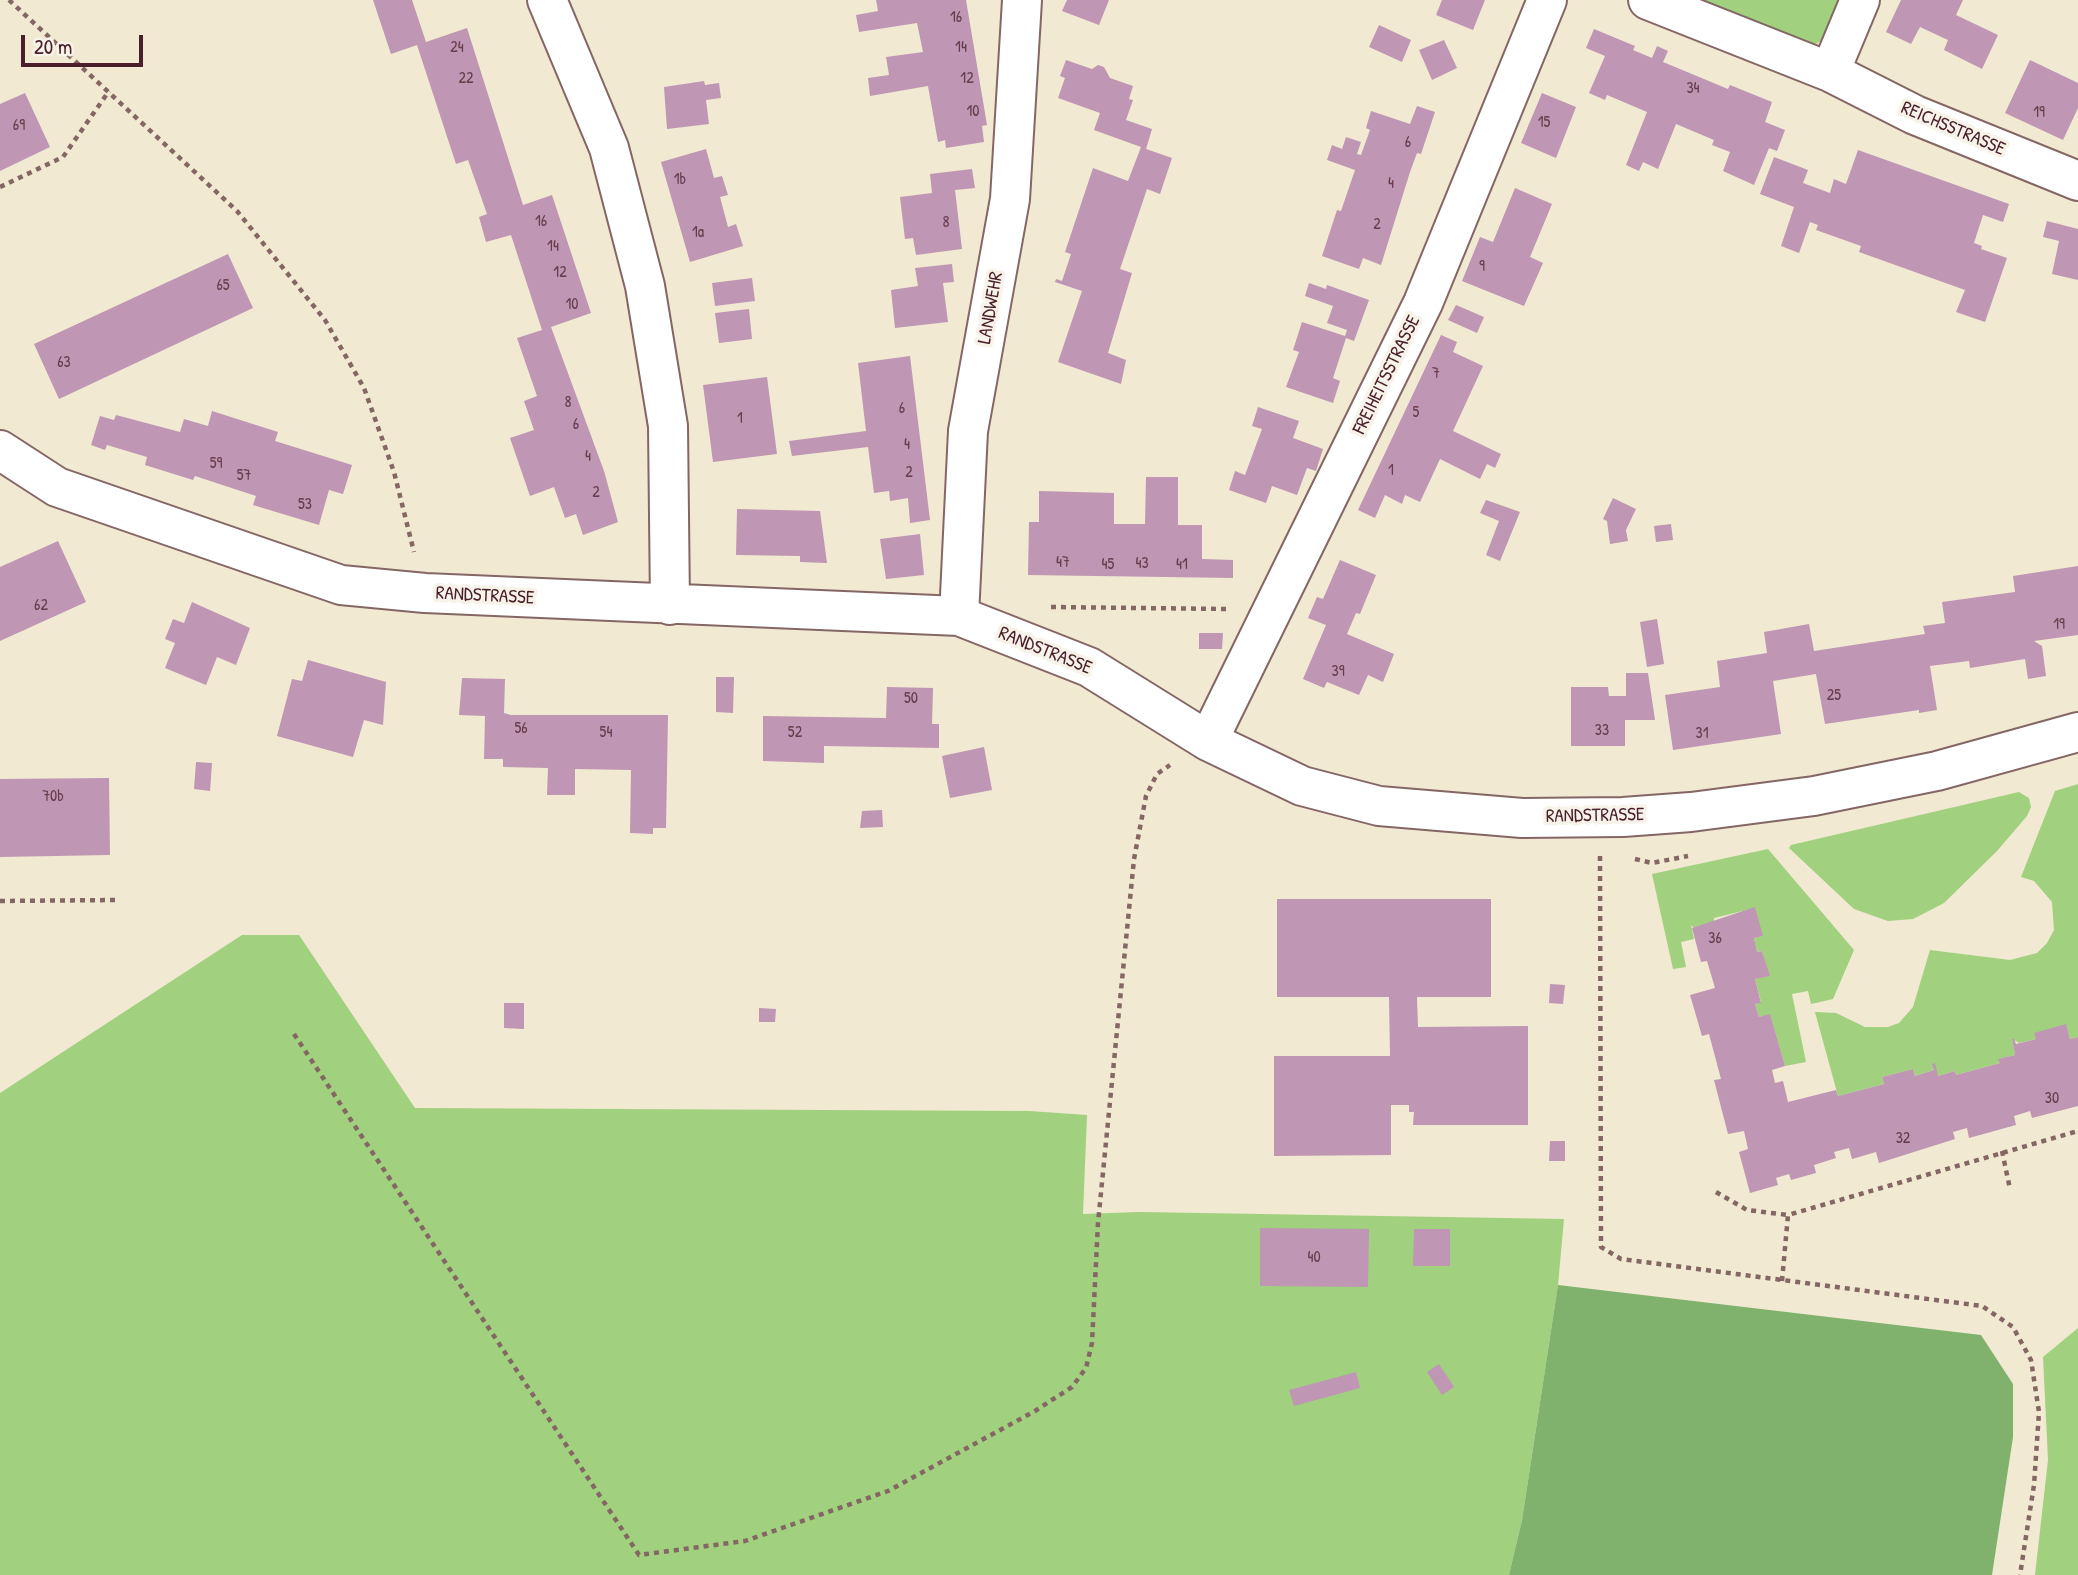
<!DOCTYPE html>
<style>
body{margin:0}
#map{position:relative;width:2078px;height:1575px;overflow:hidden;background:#f1e9d2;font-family:"Patrick Hand",sans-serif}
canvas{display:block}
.scale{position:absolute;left:21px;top:35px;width:122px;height:32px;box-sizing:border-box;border:4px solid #4a1f2b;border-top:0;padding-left:9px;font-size:21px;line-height:24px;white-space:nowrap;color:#4a1f2b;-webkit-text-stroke:5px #f7f3e8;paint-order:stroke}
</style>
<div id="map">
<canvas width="2078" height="1575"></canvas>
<div class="scale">20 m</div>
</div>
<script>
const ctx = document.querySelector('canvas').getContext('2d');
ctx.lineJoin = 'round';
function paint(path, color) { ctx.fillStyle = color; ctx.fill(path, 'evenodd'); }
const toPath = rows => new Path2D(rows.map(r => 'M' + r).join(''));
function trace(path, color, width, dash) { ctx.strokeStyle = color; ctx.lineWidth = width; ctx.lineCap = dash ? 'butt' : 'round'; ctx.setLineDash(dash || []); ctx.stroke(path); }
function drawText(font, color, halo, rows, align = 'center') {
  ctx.font = font + ' "Patrick Hand",sans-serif'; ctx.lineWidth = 7; ctx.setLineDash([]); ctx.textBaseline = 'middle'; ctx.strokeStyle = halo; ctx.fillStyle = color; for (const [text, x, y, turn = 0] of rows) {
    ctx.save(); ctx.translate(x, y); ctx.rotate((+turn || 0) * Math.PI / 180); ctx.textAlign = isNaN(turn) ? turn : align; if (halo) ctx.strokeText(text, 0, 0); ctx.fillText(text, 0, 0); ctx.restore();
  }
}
paint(toPath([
 [1693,0,1844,0,1831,35,1814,45,1803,47],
 [2078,784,2078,1037,2070,1039,2066,1025,2036,1039,2019,1043,2012,1039,2015,1055,1999,1059,2000,1063,1956,1075,1955,1071,1938,1076,1933,1063,1934,1070,1915,1076,1913,1069,1882,1077,1884,1084,1838,1096,1815,1012,1836,1013,1865,1027,1888,1027,1899,1023,1913,1007,1930,950,2010,960,2037,953,2047,943,2054,930,2052,902,2034,881,2021,877,2055,791],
 [2019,792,2029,798,2031,807,2027,816,1997,851,1944,903,1913,919,1888,921,1854,909,1789,848,1791,845],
 [1768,849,1854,950,1833,999,1811,1004,1808,991,1792,994,1806,1062,1785,1066,1770,1015,1759,1017,1755,1004,1761,1002,1755,979,1769,975,1762,951,1757,952,1754,938,1762,936,1755,908,1714,918,1714,922,1694,928,1691,925,1694,939,1681,942,1686,967,1673,969,1652,874],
 [242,935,299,935,415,1108,1029,1111,1087,1115,1083,1214,1139,1212,1564,1219,1558,1285,1522,1520,1509,1575,0,1575,0,1093],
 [2078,1328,2078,1575,2035,1575,2048,1460,2043,1357]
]), '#a1d07e');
paint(toPath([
 [1558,1285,1981,1335,2013,1384,2013,1437,1992,1575,1509,1575,1522,1520]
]), '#80b26d');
paint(toPath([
 [373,0,412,0,426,42,467,28,523,205,552,195,591,313,551,327,604,471,618,522,583,535,576,514,565,518,554,487,530,496,510,438,534,430,524,401,537,396,517,338,542,330,511,235,486,242,479,217,487,214,468,160,456,164,417,45,391,54],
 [876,0,966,0,987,125,982,126,984,142,946,148,945,140,938,142,928,86,870,96,868,78,889,75,886,57,923,52,917,23,859,32,856,15,878,11],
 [1067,0,1109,0,1099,25,1062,11],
 [1442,0,1485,0,1473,30,1436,15],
 [1901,0,1963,0,1956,15,1998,35,1982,69,1944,50,1948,40,1920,27,1911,44,1886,32],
 [1379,25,1411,40,1402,62,1369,47],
 [1594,29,1635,46,1633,50,1652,58,1657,46,1668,51,1663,62,1728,89,1730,85,1772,102,1765,122,1785,130,1777,151,1769,148,1754,185,1723,171,1730,152,1712,145,1714,140,1676,124,1658,169,1643,162,1639,171,1626,165,1647,112,1607,95,1605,100,1589,93,1605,56,1586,48],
 [1444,40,1457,68,1432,80,1419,50],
 [1066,60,1092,69,1098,65,1104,67,1110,78,1133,86,1129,99,1133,100,1126,120,1152,129,1146,149,1172,158,1160,194,1147,189,1120,269,1132,273,1108,353,1126,360,1121,384,1058,362,1082,291,1055,282,1056,279,1062,281,1071,254,1065,252,1093,168,1128,181,1141,147,1094,130,1100,113,1058,98,1065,78,1060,76],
 [2030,60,2078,83,2078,108,2063,140,2005,113],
 [704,81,705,85,719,83,721,98,706,100,709,124,667,129,664,87],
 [25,93,50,147,0,171,0,104],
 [1542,93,1576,107,1556,158,1521,143],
 [1417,106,1435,112,1421,154,1417,153,1410,172,1381,265,1363,258,1359,269,1322,256,1337,210,1341,211,1355,170,1327,160,1332,145,1342,149,1346,137,1361,142,1357,154,1361,155,1370,130,1366,128,1371,111,1410,124],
 [706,149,714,178,722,176,728,195,720,197,728,227,736,224,743,246,690,262,661,162],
 [1858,150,2009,204,2003,222,1983,215,1974,243,1982,246,1981,249,2007,258,1985,322,1956,312,1965,290,1859,252,1861,246,1816,230,1818,225,1810,222,1799,253,1781,246,1794,207,1760,194,1774,157,1808,170,1803,183,1830,193,1834,179,1846,184],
 [972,169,975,188,955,190,962,249,916,255,913,238,905,239,900,197,932,193,930,174],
 [1515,188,1552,204,1530,257,1543,263,1524,306,1462,281,1480,237,1493,242],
 [2047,221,2078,229,2078,280,2052,274,2059,241,2043,237],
 [228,254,253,308,59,399,34,344],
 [952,264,954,282,943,283,948,322,895,328,891,290,918,286,915,268],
 [752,278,755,301,715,306,712,283],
 [1309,283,1326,289,1327,285,1369,300,1354,341,1346,338,1333,378,1340,381,1333,403,1286,387,1299,352,1293,350,1302,322,1345,336,1347,330,1327,323,1333,306,1305,296],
 [1456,305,1484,317,1477,333,1448,320],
 [749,309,752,339,719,343,715,313],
 [1441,335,1457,342,1453,352,1483,366,1453,431,1501,454,1495,468,1487,464,1480,479,1440,459,1420,502,1405,495,1402,504,1385,495,1375,518,1358,510],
 [910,356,930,520,910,523,908,498,890,501,889,491,874,493,868,447,792,456,789,441,866,431,858,363],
 [767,377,777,454,713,462,703,385],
 [1258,407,1299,421,1293,438,1323,449,1316,471,1307,468,1297,495,1272,486,1266,503,1229,490,1235,471,1245,475,1262,429,1252,426],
 [212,411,278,432,275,441,352,465,343,494,329,490,319,525,253,505,256,496,195,476,193,480,145,465,147,457,107,445,105,450,91,445,100,416,114,420,116,415,180,432,184,419,208,426],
 [1146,477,1178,477,1178,525,1202,525,1202,559,1233,560,1233,578,1028,575,1029,522,1039,522,1039,491,1114,493,1114,524,1145,524],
 [1613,498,1636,509,1626,530,1628,541,1610,544,1607,521,1603,519],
 [1486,500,1520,512,1500,561,1486,555,1499,521,1480,513],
 [737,509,820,511,827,563,800,562,800,556,736,555],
 [1671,524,1673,540,1656,542,1654,526],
 [920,534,924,575,886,579,880,539],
 [58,541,86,602,0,641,0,567],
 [1340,560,1376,575,1360,614,1356,613,1347,634,1394,654,1383,682,1368,675,1359,695,1327,682,1324,688,1303,679,1326,625,1308,618,1317,597,1323,599],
 [2078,566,2078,635,2034,641,2042,646,2046,676,2028,679,2025,659,1970,668,1969,661,1930,666,1937,710,1919,713,1919,710,1825,724,1816,674,1773,681,1781,734,1673,750,1665,695,1720,687,1717,661,1767,653,1764,632,1809,624,1814,651,1925,634,1923,626,1945,623,1942,602,2015,592,2013,576],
 [192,602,250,628,236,665,217,657,206,685,165,668,175,643,165,639,173,619,184,623],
 [1657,619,1664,664,1647,667,1640,622],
 [1199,633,1223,633,1222,649,1199,649],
 [308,660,386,682,383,725,364,720,353,757,277,736,292,679,302,681],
 [1626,673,1648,673,1655,720,1625,720,1625,746,1571,746,1571,687,1608,687,1609,696,1626,696],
 [716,677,734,677,733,713,716,712],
 [462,678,505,679,504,713,511,715,668,715,666,828,653,828,653,834,630,833,631,770,575,769,575,795,547,795,548,768,503,767,503,759,484,759,485,716,459,715],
 [887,687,933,688,932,724,939,724,939,748,824,746,824,763,763,761,763,716,886,718],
 [984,747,992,790,950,798,942,756],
 [196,762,212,763,210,791,194,789],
 [109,778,110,855,0,857,0,779],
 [882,810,883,827,860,828,862,811],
 [1277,899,1491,899,1491,997,1417,997,1418,1027,1528,1026,1528,1125,1413,1125,1414,1112,1409,1112,1409,1105,1391,1105,1391,1155,1274,1156,1274,1056,1390,1056,1389,997,1277,997],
 [1755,907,1763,936,1754,938,1757,952,1762,951,1770,976,1755,979,1761,1003,1755,1004,1759,1017,1770,1014,1785,1066,1772,1070,1775,1083,1783,1081,1788,1102,1836,1090,1838,1096,1884,1084,1882,1077,1913,1069,1915,1076,1934,1070,1932,1064,1935,1063,1938,1076,1955,1071,1956,1075,2000,1063,1998,1059,2015,1055,2012,1039,2014,1039,2016,1044,2036,1039,2034,1033,2066,1024,2070,1039,2078,1037,2078,1106,2032,1118,2030,1111,2014,1116,2016,1125,1969,1138,1967,1128,1953,1132,1955,1139,1879,1163,1876,1152,1852,1159,1849,1148,1834,1152,1836,1158,1814,1165,1816,1173,1791,1180,1789,1174,1776,1178,1778,1185,1750,1193,1739,1152,1748,1149,1744,1131,1728,1134,1714,1080,1721,1079,1709,1034,1702,1036,1690,995,1715,988,1707,961,1701,962,1692,928],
 [1550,984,1565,985,1563,1004,1549,1003],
 [504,1003,524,1003,524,1029,504,1028],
 [759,1008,776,1009,775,1022,759,1022],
 [1550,1141,1565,1141,1565,1161,1549,1161],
 [1260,1228,1369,1229,1368,1287,1260,1286],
 [1414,1229,1450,1229,1450,1266,1413,1266],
 [1439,1364,1454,1387,1442,1395,1427,1372],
 [1356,1372,1360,1388,1294,1406,1289,1390]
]), '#bf96b3');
const street = toPath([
 [547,0,609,148,645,286,668,426,670,605],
 [1648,0,1830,72,1915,115,2078,181],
 [1830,72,1860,0],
 [0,450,57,487,341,585,425,593,959,616,1089,667,1208,741,1302,786,1379,806,1522,818,1623,817,1691,812,1814,796,1937,771,2078,732],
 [959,616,968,431,1010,199,1022,0],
 [1208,741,1423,303,1547,0]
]);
trace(street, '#846665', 42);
trace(toPath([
 [9,0,237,211,325,320,364,388,394,472,414,552],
 [0,187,63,157,109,91],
 [1051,607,1227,609],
 [1600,856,1601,1247,1621,1259,1982,1306,2013,1327,2031,1360,2039,1412,2034,1485,2020,1575],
 [1635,859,1652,863,1688,856],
 [0,901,117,900],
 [294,1034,639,1555,745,1541,888,1491,1035,1411,1072,1387,1086,1368,1092,1343,1098,1223,1134,859,1146,796,1157,774,1170,765],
 [2002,1151,2010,1189],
 [1716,1192,1747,1210,1788,1215],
 [1782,1281,1788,1215,2078,1131]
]), '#846665', 4.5, [5, 5]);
trace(street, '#fff', 38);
drawText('16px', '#673d4d', null, [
 ["16",956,18],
 ["24",457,48],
 ["14",961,48],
 ["22",466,79],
 ["12",967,79],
 ["34",1693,89],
 ["10",973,112],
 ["19",2039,113],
 ["15",1544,123],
 ["69",19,126],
 ["6",1408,143],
 ["1b",680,180],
 ["4",1391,184],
 ["16",541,222],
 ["8",946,223],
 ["2",1377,225],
 ["1a",698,233],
 ["14",553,247],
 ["9",1482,267],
 ["12",560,273],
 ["65",223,286],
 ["10",572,305],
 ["63",64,363],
 ["7",1436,374],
 ["8",568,403],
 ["6",902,409],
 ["5",1416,413],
 ["1",740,419],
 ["6",576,425],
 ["4",907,445],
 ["4",588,457],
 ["59",216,464],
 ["1",1391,471],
 ["2",909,473],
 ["57",244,476],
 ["2",596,493],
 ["53",305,505],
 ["47",1063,563],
 ["43",1142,564],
 ["45",1108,565],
 ["41",1182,565],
 ["62",41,606],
 ["19",2059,625],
 ["39",1338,672],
 ["25",1834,696],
 ["50",911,699],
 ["56",521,729],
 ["33",1602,731],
 ["54",606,733],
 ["52",795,733],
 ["31",1702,734],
 ["70b",53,797],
 ["36",1715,939],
 ["30",2052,1099],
 ["32",1903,1139],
 ["40",1314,1258]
]);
drawText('19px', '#4a1f2b', '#f7f3e8', [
 ["REICHSSTRASSE",1953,129,23],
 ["LANDWEHR",991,308,-80],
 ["FREIHEITSSTRASSE",1387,375,-64],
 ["RANDSTRASSE",485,596,3],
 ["RANDSTRASSE",1045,651,22],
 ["RANDSTRASSE",1595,816,-1]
]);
</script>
